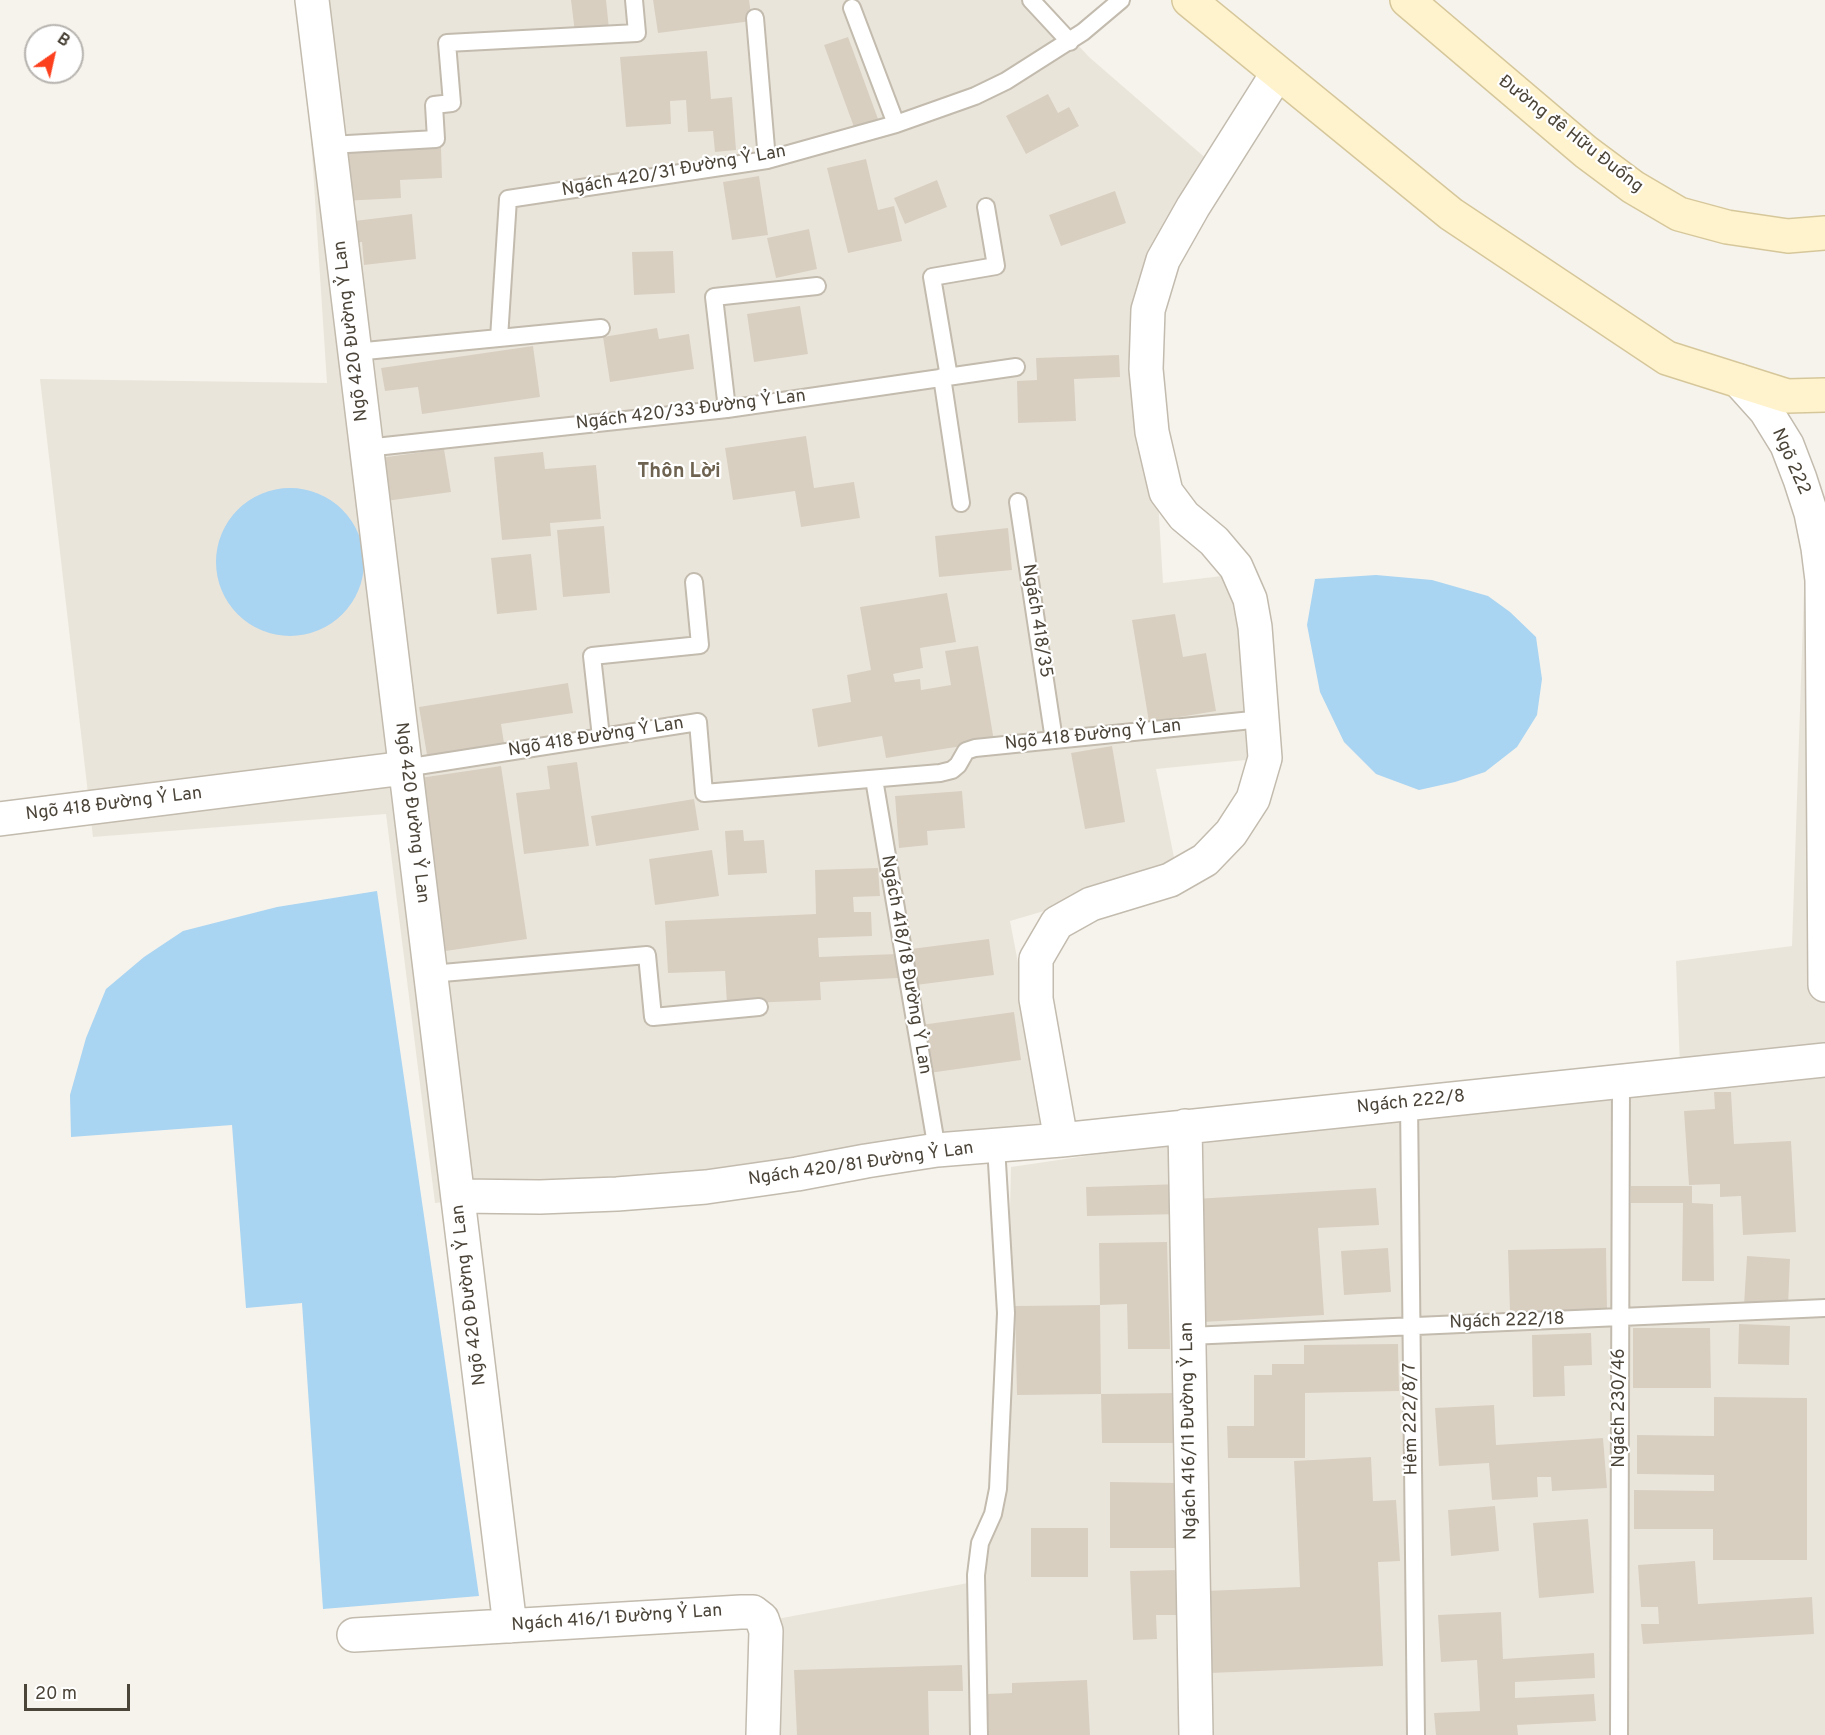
<!DOCTYPE html>
<meta charset="utf-8">
<style>
body{margin:0}
#map{position:relative;width:1825px;height:1735px;overflow:hidden;background:#f6f3ec;font-family:Overpass,sans-serif}
canvas{display:block}
.north{position:absolute;left:24px;top:24px;width:60px;height:60px;box-sizing:border-box;background:#fff;border:2px solid #b7b4b0;border-radius:50%;rotate:34deg;font-size:16px;font-weight:700;line-height:24px;text-align:center;color:#4b4439}
.north::after{content:'';display:block;margin:auto;width:21px;height:27px;background:#fc3f1d;clip-path:polygon(50% 0,100% 100%,50% 72%,0 100%)}
.scale{position:absolute;left:24px;top:1684px;width:106px;height:27px;box-sizing:border-box;border:3px solid #4b4439;border-top:0;padding-left:8px;font-size:18px;line-height:21px;white-space:nowrap;color:#4b4439;-webkit-text-stroke:4px #fff;paint-order:stroke}
</style>
<div id="map">
<canvas width="1825" height="1735"></canvas>
<div class="north">B</div>
<div class="scale">20 m</div>
</div>
<script>
const ctx = document.querySelector('canvas').getContext('2d');
ctx.lineJoin = 'round';
function paint(path, color) { ctx.fillStyle = color; ctx.fill(path, 'evenodd'); }
const toPath = rows => new Path2D(rows.map(r => 'M' + r).join(''));
function trace(path, color, width, dash) { ctx.strokeStyle = color; ctx.lineWidth = width; ctx.lineCap = dash ? 'butt' : 'round'; ctx.setLineDash(dash || []); ctx.stroke(path); }
function drawText(font, color, halo, rows, align = 'center') {
  ctx.font = font + ' Overpass,sans-serif'; ctx.lineWidth = 4.5; ctx.setLineDash([]); ctx.textBaseline = 'middle'; ctx.strokeStyle = halo; ctx.fillStyle = color; for (const [text, x, y, turn = 0] of rows) {
    ctx.save(); ctx.translate(x, y); ctx.rotate((+turn || 0) * Math.PI / 180); ctx.textAlign = isNaN(turn) ? turn : align; if (halo) ctx.strokeText(text, 0, 0); ctx.fillText(text, 0, 0); ctx.restore();
  }
}
paint(toPath([
 [302,0,1036,0,1089,57,1224,174,1146,299,1163,583,1239,574,1256,759,1156,769,1177,872,1010,921,1051,1136,435,1203,386,814,93,837,40,379,327,383],
 [1825,560,1825,1735,775,1735,777,1619,968,1583,976,1533,1003,1509,1011,1167,1680,1068,1676,961,1792,946,1805,561]
]), '#eae5da');
paint(toPath([
 '216 562a74 74 0 1 1 148 0a74 74 0 1 1-148 0Z',
 [1376,575,1432,580,1488,596,1510,612,1536,637,1542,679,1537,715,1517,747,1485,772,1455,782,1419,790,1376,774,1344,742,1320,692,1307,625,1315,579],
 [377,891,479,1596,323,1609,302,1303,246,1308,232,1125,71,1137,70,1095,86,1038,106,989,144,957,183,931,277,907]
]), '#a9d4f2');
paint(toPath([
 [571,0,606,0,609,29,575,33],
 [653,0,749,0,752,21,658,33],
 [848,37,878,119,854,127,824,45],
 [707,51,711,99,732,97,736,150,715,152,713,131,688,132,686,100,670,101,671,124,626,127,620,57],
 [1048,94,1058,113,1069,107,1079,126,1026,154,1006,116],
 [441,148,442,178,400,180,401,198,342,201,339,153],
 [866,159,878,210,894,206,902,241,848,253,827,168],
 [759,176,768,235,732,240,723,182],
 [937,180,947,207,905,224,894,198],
 [1115,191,1126,223,1061,246,1049,215],
 [412,214,416,259,364,265,362,242,348,243,346,222],
 [809,229,817,269,776,278,767,238],
 [673,251,675,293,634,295,632,252],
 [800,306,808,354,754,362,747,314],
 [657,328,659,339,689,334,694,369,610,382,603,337],
 [533,346,540,397,422,414,418,387,385,391,381,368],
 [1119,355,1120,377,1074,379,1076,421,1018,423,1017,381,1037,380,1036,358],
 [806,436,814,488,854,482,860,518,801,527,795,491,733,500,725,448],
 [444,449,451,492,386,501,380,458],
 [543,452,545,469,596,465,601,519,550,523,551,536,502,540,494,457],
 [604,526,610,593,563,597,557,530],
 [1008,528,1012,570,939,577,935,536],
 [531,554,537,610,497,614,491,558],
 [947,593,956,642,920,648,923,668,893,674,895,682,920,679,921,690,951,685,945,651,978,646,994,741,886,758,882,736,818,747,812,709,851,702,847,675,871,670,860,607],
 [1175,614,1183,657,1206,653,1216,711,1149,722,1132,620],
 [568,683,573,713,501,724,504,743,427,755,419,707],
 [1112,746,1125,822,1085,829,1071,753],
 [577,762,589,846,524,854,516,793,550,789,547,766],
 [501,766,527,939,439,952,413,779],
 [962,791,965,828,927,831,928,845,899,848,895,796],
 [694,799,699,830,596,846,591,816],
 [743,830,744,841,764,840,767,873,728,875,725,831],
 [712,850,719,896,655,905,649,859],
 [878,868,880,896,853,897,854,912,871,912,872,936,818,938,819,957,897,954,898,978,820,982,821,1000,727,1004,725,971,668,973,665,921,816,914,815,870],
 [989,939,994,975,916,985,911,949],
 [1014,1012,1021,1060,929,1073,921,1025],
 [1714,1092,1731,1092,1734,1144,1791,1141,1796,1232,1743,1235,1741,1196,1720,1197,1720,1184,1689,1185,1684,1111,1715,1109],
 [1182,1184,1183,1214,1087,1216,1086,1187],
 [1631,1186,1692,1186,1692,1203,1713,1204,1714,1281,1682,1281,1683,1203,1631,1203],
 [1376,1188,1379,1225,1318,1228,1324,1315,1203,1322,1195,1199],
 [1167,1242,1170,1349,1128,1349,1127,1304,1100,1305,1099,1243],
 [1388,1248,1391,1292,1344,1295,1341,1251],
 [1606,1248,1607,1310,1510,1312,1508,1250],
 [1747,1256,1790,1259,1788,1307,1744,1305],
 [1100,1305,1101,1394,1017,1395,1015,1306],
 [1739,1324,1790,1326,1789,1365,1738,1364],
 [1633,1328,1710,1328,1711,1388,1633,1388],
 [1591,1333,1592,1365,1564,1366,1565,1396,1533,1397,1532,1335],
 [1398,1344,1399,1391,1305,1393,1305,1458,1228,1458,1227,1426,1254,1426,1254,1375,1272,1375,1272,1364,1304,1364,1304,1345],
 [1177,1393,1178,1443,1102,1443,1101,1394],
 [1714,1397,1807,1398,1807,1560,1713,1560,1713,1529,1634,1529,1634,1490,1714,1491,1714,1475,1637,1474,1637,1435,1714,1436],
 [1494,1405,1496,1445,1603,1438,1607,1488,1552,1491,1551,1477,1537,1477,1538,1497,1492,1500,1489,1463,1439,1466,1435,1408],
 [1371,1457,1373,1501,1396,1500,1400,1561,1378,1562,1383,1666,1210,1673,1206,1591,1300,1587,1294,1461],
 [1110,1482,1177,1483,1177,1548,1110,1548],
 [1495,1506,1499,1551,1451,1556,1448,1510],
 [1588,1519,1594,1593,1539,1598,1533,1523],
 [1031,1528,1088,1528,1088,1577,1031,1577],
 [1695,1561,1698,1604,1812,1597,1814,1634,1643,1644,1641,1624,1659,1624,1658,1607,1641,1607,1638,1565],
 [1181,1570,1182,1615,1156,1615,1157,1639,1133,1640,1130,1571],
 [1501,1612,1503,1659,1594,1653,1595,1678,1515,1682,1515,1698,1594,1694,1596,1721,1517,1725,1518,1735,1436,1735,1434,1713,1480,1711,1477,1660,1441,1662,1438,1615],
 [962,1665,963,1691,928,1691,929,1735,797,1735,794,1670],
 [1087,1680,1090,1735,989,1735,987,1694,1012,1693,1012,1683]
]), '#d8cfc1');
const lane = toPath([
 [1031,0,1070,42],
 [852,8,896,124],
 [755,18,767,160],
 [330,145,436,139,434,105,452,103,447,43,637,33,634,0],
 [499,338,601,328],
 [355,352,499,338,508,199,767,160,896,124,975,96,1006,81,1083,32,1121,0],
 [942,377,961,503],
 [949,377,932,277,996,266,986,207],
 [727,409,714,297,817,286],
 [366,448,727,409,1016,367],
 [1018,502,1054,740],
 [601,737,592,656,700,645,694,582],
 [405,768,698,722,704,793,940,773,952,770,958,765,966,751,975,748,1262,719],
 [874,779,937,1150],
 [431,974,647,955,653,1017,759,1007],
 [1409,1103,1416,1735],
 [1189,1336,1825,1308],
 [979,1735,976,1575,980,1543,993,1514,998,1489,1006,1313,996,1146],
 [1619,1735,1621,1081]
]);
const street = toPath([
 [312,0,510,1626],
 [1739,381,1766,411,1787,445,1800,479,1811,513,1818,548,1822,580,1825,985],
 [0,819,405,768],
 [1185,1126,1196,1735],
 [1061,1140,1036,999,1036,959,1057,923,1091,904,1170,880,1205,860,1231,833,1253,799,1265,758,1255,627,1250,599,1236,567,1214,541,1184,516,1166,492,1152,432,1146,369,1148,310,1163,260,1193,207,1277,74],
 [458,1196,540,1197,617,1194,706,1187,797,1174,866,1161,937,1150,1061,1140,1825,1060],
 [354,1635,741,1612,753,1612,762,1619,766,1631,763,1735]
]);
const secondary = toPath([
 [1189,0,1451,214,1667,358,1787,396,1825,395],
 [1407,0,1586,152,1633,187,1679,214,1727,227,1788,236,1825,233]
]);
trace(lane, '#c2bbae', 20);
trace(street, '#c2bbae', 36);
trace(secondary, '#d6c79b', 36);
trace(lane, '#fff', 16);
trace(street, '#fff', 33);
trace(secondary, '#fff3cd', 33);
drawText('18px', '#4b4439', '#fff', [
 ["Đường đê Hữu Đuống",1570,135,38],
 ["Ngách 420/31 Đường Ỷ Lan",674,172,-10],
 ["Ngõ 420 Đường Ỷ Lan",352,331,-97],
 ["Ngách 420/33 Đường Ỷ Lan",691,411,-7],
 ["Ngõ 222",1790,462,66],
 ["Ngách 418/35",1036,621,81],
 ["Ngõ 418 Đường Ỷ Lan",1093,736,-6],
 ["Ngõ 418 Đường Ỷ Lan",596,738,-9],
 ["Ngõ 418 Đường Ỷ Lan",114,805,-7],
 ["Ngõ 420 Đường Ỷ Lan",411,813,83],
 ["Ngách 418/18 Đường Ỷ Lan",905,965,80],
 ["Ngách 222/8",1411,1103,-6],
 ["Ngách 420/81 Đường Ỷ Lan",861,1165,-8],
 ["Ngõ 420 Đường Ỷ Lan",470,1295,-97],
 ["Ngách 222/18",1507,1322,-2],
 ["Ngách 230/46",1620,1408,-90],
 ["Hẻm 222/8/7",1412,1419,-91],
 ["Ngách 416/11 Đường Ỷ Lan",1190,1431,-91],
 ["Ngách 416/1 Đường Ỷ Lan",617,1619,-4]
]);
drawText('bold 20px', '#6e6250', '#fff', [
 ["Thôn Lời",679,473]
]);
</script>
